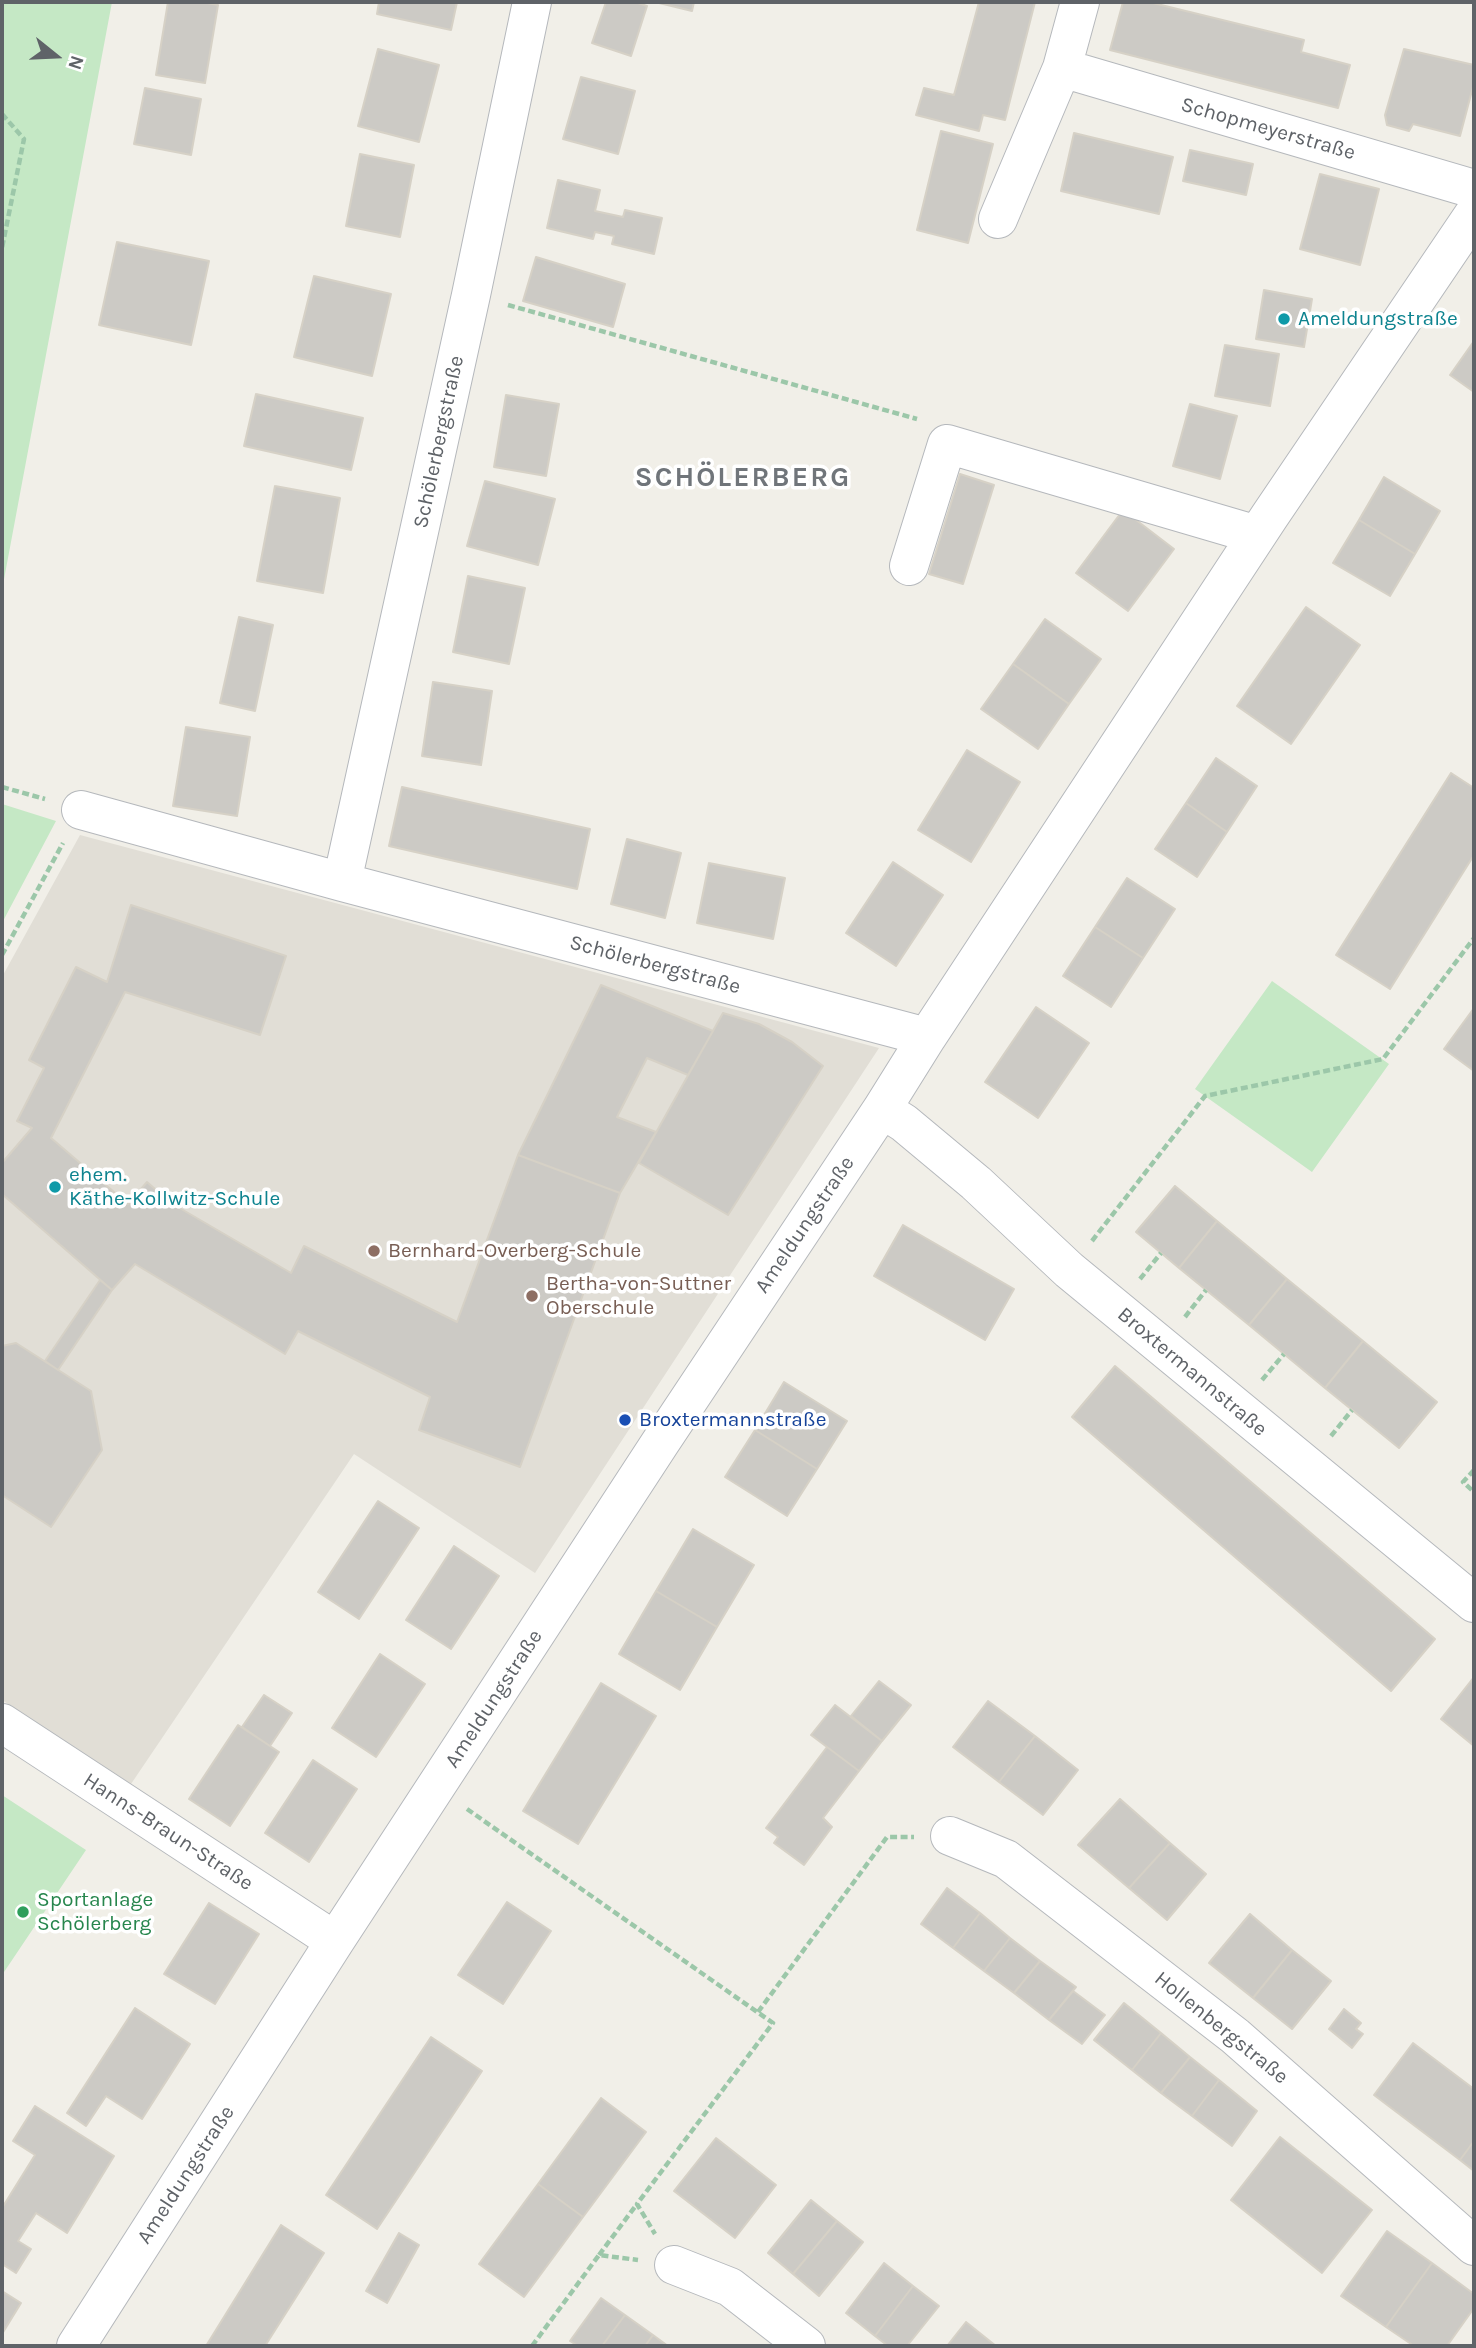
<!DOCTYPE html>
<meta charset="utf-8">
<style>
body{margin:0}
#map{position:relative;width:1476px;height:2348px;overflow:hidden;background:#f1efe8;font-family:Karla,sans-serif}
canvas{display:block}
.frame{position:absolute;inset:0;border:4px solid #5f6368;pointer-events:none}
.north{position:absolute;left:21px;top:21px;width:70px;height:70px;-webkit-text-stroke:5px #fff;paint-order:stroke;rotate:108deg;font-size:19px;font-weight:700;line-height:28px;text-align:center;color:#5f6368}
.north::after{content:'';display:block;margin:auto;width:24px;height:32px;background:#5f6368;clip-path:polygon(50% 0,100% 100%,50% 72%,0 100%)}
</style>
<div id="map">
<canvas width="1476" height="2348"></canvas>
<div class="frame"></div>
<div class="north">N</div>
</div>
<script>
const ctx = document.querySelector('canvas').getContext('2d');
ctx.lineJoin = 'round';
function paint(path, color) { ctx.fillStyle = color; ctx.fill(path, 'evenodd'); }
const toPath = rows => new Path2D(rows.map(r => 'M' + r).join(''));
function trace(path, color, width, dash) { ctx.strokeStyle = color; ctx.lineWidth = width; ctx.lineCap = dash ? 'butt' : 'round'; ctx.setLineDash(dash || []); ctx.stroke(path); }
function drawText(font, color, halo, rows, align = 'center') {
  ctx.font = font + ' Karla,sans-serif'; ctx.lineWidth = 7; ctx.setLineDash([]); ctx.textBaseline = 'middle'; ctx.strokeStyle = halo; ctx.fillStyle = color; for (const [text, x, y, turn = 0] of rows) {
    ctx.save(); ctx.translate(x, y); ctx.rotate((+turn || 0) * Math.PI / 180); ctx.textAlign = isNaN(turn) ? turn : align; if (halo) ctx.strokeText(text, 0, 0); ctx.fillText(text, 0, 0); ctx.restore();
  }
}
paint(toPath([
 [80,835,879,1048,535,1573,354,1454,131,1784,2,1700,2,977]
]), '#e1ded6');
paint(toPath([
 [2,2,112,2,2,590],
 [2,804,56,821,2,923],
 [1272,981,1389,1064,1312,1172,1195,1089],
 [2,1795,86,1850,2,1975]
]), '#c5e8c5');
const building = toPath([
 [168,2,202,2,218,5,205,83,156,75,168,2],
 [379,2,457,2,451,30,377,14,379,2],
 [606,2,635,2,647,6,631,56,592,43,606,2],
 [655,2,694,2,692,11,655,2],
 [979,2,1035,2,1005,120,983,115,979,131,916,115,924,88,954,95,979,2],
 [1123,2,1149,2,1304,40,1301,52,1350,65,1338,108,1110,50,1123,2],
 [378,49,439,65,419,142,358,126,378,49],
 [1404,49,1474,65,1474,83,1460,136,1413,124,1409,131,1387,125,1385,115,1404,49],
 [581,77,635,91,618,154,563,139,581,77],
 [145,88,201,99,191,155,134,144,145,88],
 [941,131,993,144,968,243,917,230,941,131],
 [1074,133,1173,157,1159,214,1061,191,1074,133],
 [1190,150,1253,164,1246,195,1183,181,1190,150],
 [360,154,414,165,400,237,346,226,360,154],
 [1320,174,1379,189,1360,265,1300,249,1320,174],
 [558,180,600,190,595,211,623,217,625,210,662,218,654,254,612,244,614,236,595,232,593,239,547,228,558,180],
 [117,242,209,261,191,345,99,325,117,242],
 [536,257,625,284,613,327,523,301,536,257],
 [314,276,391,294,372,376,294,357,314,276],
 [1264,290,1312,299,1304,347,1256,339,1264,290],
 [1474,341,1474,392,1450,375,1474,341],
 [1225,345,1279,354,1270,406,1215,396,1225,345],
 [256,394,363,418,351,470,244,446,256,394],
 [506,395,559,404,546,476,494,467,506,395],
 [1190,404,1237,416,1220,479,1173,466,1190,404],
 [960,474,994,485,963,584,929,574,960,474],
 [1384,477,1440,511,1415,554,1359,520,1384,477],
 [485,481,555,499,538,565,467,546,485,481],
 [275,486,340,498,323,593,257,581,275,486],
 [1123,510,1174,549,1128,611,1076,573,1123,510],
 [1359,520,1415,554,1390,596,1333,563,1359,520],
 [468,576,525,588,509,664,453,652,468,576],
 [1306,607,1360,645,1291,744,1237,706,1306,607],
 [239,617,273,625,255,711,220,703,239,617],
 [1045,619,1101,659,1069,704,1013,664,1045,619],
 [1013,664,1069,704,1038,749,981,709,1013,664],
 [433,682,492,691,481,765,422,756,433,682],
 [186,727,250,737,237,816,173,806,186,727],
 [967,750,1020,782,971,862,918,830,967,750],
 [1216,758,1257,786,1227,832,1186,803,1216,758],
 [1451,773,1474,788,1474,855,1390,989,1336,955,1451,773],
 [402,787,590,829,577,889,389,846,402,787],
 [1186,803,1227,832,1197,877,1155,849,1186,803],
 [627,839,681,853,665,918,611,904,627,839],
 [893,862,943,895,896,966,846,933,893,862],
 [709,863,785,878,773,939,697,923,709,863],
 [1127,878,1175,909,1143,958,1095,927,1127,878],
 [131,905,286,956,260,1035,125,992,51,1138,128,1204,147,1182,171,1203,291,1273,304,1246,457,1322,518,1155,620,1193,520,1467,419,1430,430,1397,298,1331,285,1354,135,1264,112,1290,2,1194,2,1163,32,1128,17,1121,44,1068,29,1060,76,967,107,982,131,905],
 [1095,927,1143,958,1111,1007,1063,976,1095,927],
 [601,985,713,1031,688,1075,647,1058,617,1117,656,1132,620,1193,518,1155,601,985],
 [1036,1007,1089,1043,1038,1118,985,1082,1036,1007],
 [1474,1008,1474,1071,1444,1049,1474,1008],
 [723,1013,759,1024,792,1042,823,1066,728,1215,639,1163,723,1013],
 [1175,1186,1217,1221,1179,1268,1136,1232,1175,1186],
 [1217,1221,1287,1279,1249,1325,1179,1268,1217,1221],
 [903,1225,1014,1289,985,1340,874,1276,903,1225],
 [1287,1279,1363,1341,1325,1388,1249,1325,1287,1279],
 [100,1280,112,1290,58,1370,45,1361,100,1280],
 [1363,1341,1437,1402,1399,1448,1325,1388,1363,1341],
 [16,1343,91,1391,102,1450,51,1527,2,1495,2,1346,16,1343],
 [1115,1366,1435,1639,1391,1691,1072,1417,1115,1366],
 [784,1382,847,1421,817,1469,755,1430,784,1382],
 [755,1430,817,1469,787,1516,725,1477,755,1430],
 [378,1501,419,1528,359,1619,318,1592,378,1501],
 [693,1529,754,1565,717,1627,656,1591,693,1529],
 [454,1546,499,1576,451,1649,406,1620,454,1546],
 [656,1591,717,1627,680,1690,619,1654,656,1591],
 [380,1654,425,1684,376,1757,332,1728,380,1654],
 [1474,1677,1474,1746,1441,1719,1474,1677],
 [879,1681,911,1705,882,1741,851,1716,879,1681],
 [601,1683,656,1716,578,1844,523,1811,601,1683],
 [264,1695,292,1713,270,1746,242,1727,264,1695],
 [988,1701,1035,1736,999,1782,953,1747,988,1701],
 [835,1705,882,1741,859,1771,811,1735,835,1705],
 [238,1725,279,1752,230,1826,189,1799,238,1725],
 [1035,1736,1078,1770,1043,1815,999,1782,1035,1736],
 [827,1747,859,1771,823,1818,832,1827,804,1865,774,1843,778,1837,766,1828,827,1747],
 [313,1760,357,1789,309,1862,265,1833,313,1760],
 [1120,1799,1170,1843,1129,1888,1078,1845,1120,1799],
 [1170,1843,1206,1874,1167,1920,1129,1888,1170,1843],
 [947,1888,980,1913,953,1948,921,1924,947,1888],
 [507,1902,551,1931,503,2004,458,1975,507,1902],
 [209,1903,259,1934,215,2004,164,1974,209,1903],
 [980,1913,1010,1938,984,1971,953,1948,980,1913],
 [1250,1914,1292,1950,1253,1998,1209,1963,1250,1914],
 [1010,1938,1040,1961,1014,1993,984,1971,1010,1938],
 [1292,1950,1331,1981,1292,2029,1253,1998,1292,1950],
 [1040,1961,1076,1987,1049,2020,1014,1993,1040,1961],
 [1073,1991,1105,2015,1082,2044,1049,2020,1073,1991],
 [1124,2003,1161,2033,1132,2070,1094,2040,1124,2003],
 [135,2008,190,2044,142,2119,106,2096,86,2126,67,2113,135,2008],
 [1344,2009,1361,2023,1356,2029,1363,2034,1352,2048,1329,2029,1344,2009],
 [1161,2033,1190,2057,1161,2093,1132,2070,1161,2033],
 [431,2037,482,2071,377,2229,326,2195,431,2037],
 [1413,2043,1474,2089,1474,2141,1460,2160,1374,2095,1413,2043],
 [1190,2057,1219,2080,1192,2116,1161,2093,1190,2057],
 [1219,2080,1257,2111,1232,2146,1192,2116,1219,2080],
 [601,2098,646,2132,583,2217,538,2184,601,2098],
 [35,2106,114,2156,67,2233,36,2213,18,2241,31,2249,16,2273,2,2264,2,2208,35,2155,13,2141,35,2106],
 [1280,2137,1372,2210,1322,2273,1231,2200,1280,2137],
 [716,2138,776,2185,735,2238,674,2191,716,2138],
 [1474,2141,1474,2171,1460,2160,1474,2141],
 [538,2184,583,2217,524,2297,479,2264,538,2184],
 [811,2200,837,2221,793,2274,768,2253,811,2200],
 [837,2221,863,2242,819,2296,793,2274,837,2221],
 [281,2225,324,2253,265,2346,206,2346,281,2225],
 [1387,2231,1432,2263,1386,2327,1341,2296,1387,2231],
 [399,2233,419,2245,387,2303,366,2291,399,2233],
 [884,2263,913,2286,875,2336,846,2313,884,2263],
 [1432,2263,1474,2294,1474,2308,1447,2346,1414,2346,1386,2327,1432,2263],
 [913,2286,939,2306,907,2346,888,2346,875,2336,913,2286],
 [2,2291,21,2303,2,2334,2,2291],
 [601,2298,625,2315,602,2346,578,2346,570,2341,601,2298],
 [625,2315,653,2335,645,2346,602,2346,625,2315],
 [966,2322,996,2346,947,2346,966,2322],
 [653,2335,668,2346,645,2346,653,2335]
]);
paint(building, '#cccac5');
trace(building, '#d6d1c6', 2);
const minor = toPath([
 [1062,68,1474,189],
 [998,219,1062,68,1080,2],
 [909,566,947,444,1257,535],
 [81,810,342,882,927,1037],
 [342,882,471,295,532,2],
 [882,1109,904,1123,976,1183,1069,1270,1474,1603],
 [2,1723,335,1941],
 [950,1836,1006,1859,1235,2036,1474,2246],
 [674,2265,730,2287,806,2346],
 [76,2346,335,1941,660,1443,882,1109,927,1037,1269,517,1474,214]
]);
trace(minor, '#b5b8bc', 40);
trace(toPath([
 [2,114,24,139,2,248],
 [508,305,917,419],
 [2,787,45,799],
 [2,955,63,843],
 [1092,1241,1205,1096,1383,1059,1474,938],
 [1140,1279,1161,1253],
 [1185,1317,1206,1290],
 [1262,1380,1284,1354],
 [1331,1436,1352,1410],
 [1474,1470,1463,1482,1474,1492],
 [467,1809,773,2023,637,2204,655,2234],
 [758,2012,887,1837,914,1837],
 [599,2255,637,2204],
 [532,2346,599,2255,638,2260]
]), '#9cc7a9', 4.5, [7, 3.5]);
trace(minor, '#fff', 38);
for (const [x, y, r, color] of [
 [1284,319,7,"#0f9aa8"],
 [55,1187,7,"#0f9aa8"],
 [374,1251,7,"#8d6e63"],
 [532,1296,7,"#8d6e63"],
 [625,1420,7,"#1a4fb4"],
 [23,1912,7,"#2e9e5b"]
]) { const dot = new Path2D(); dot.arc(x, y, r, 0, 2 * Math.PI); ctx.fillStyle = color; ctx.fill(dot); trace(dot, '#fff', 2.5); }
drawText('21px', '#5f6368', '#fff', [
 ["Schopmeyerstraße",1268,129,16],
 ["Schölerbergstraße",439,442,-78],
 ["Schölerbergstraße",655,965,15],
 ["Ameldungstraße",805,1225,-56],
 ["Broxtermannstraße",1192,1372,40],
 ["Ameldungstraße",494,1699,-57],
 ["Hanns-Braun-Straße",168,1832,33],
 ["Hollenbergstraße",1221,2028,39],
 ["Ameldungstraße",186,2175,-57]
]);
drawText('21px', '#0d838f', '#fff', [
 ["Ameldungstraße",1298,319],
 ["ehem.",69,1175],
 ["Käthe-Kollwitz-Schule",69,1199]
], 'left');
drawText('21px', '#785e54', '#fff', [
 ["Bernhard-Overberg-Schule",388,1251],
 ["Bertha-von-Suttner",546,1284],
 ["Oberschule",546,1308]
], 'left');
drawText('21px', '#164399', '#fff', [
 ["Broxtermannstraße",639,1420]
], 'left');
drawText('21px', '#27864d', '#fff', [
 ["Sportanlage",37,1900],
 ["Schölerberg",37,1924]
], 'left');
ctx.letterSpacing = '2px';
drawText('bold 28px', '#70757a', '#fff', [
 ["SCHÖLERBERG",743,478]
]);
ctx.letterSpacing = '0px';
</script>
